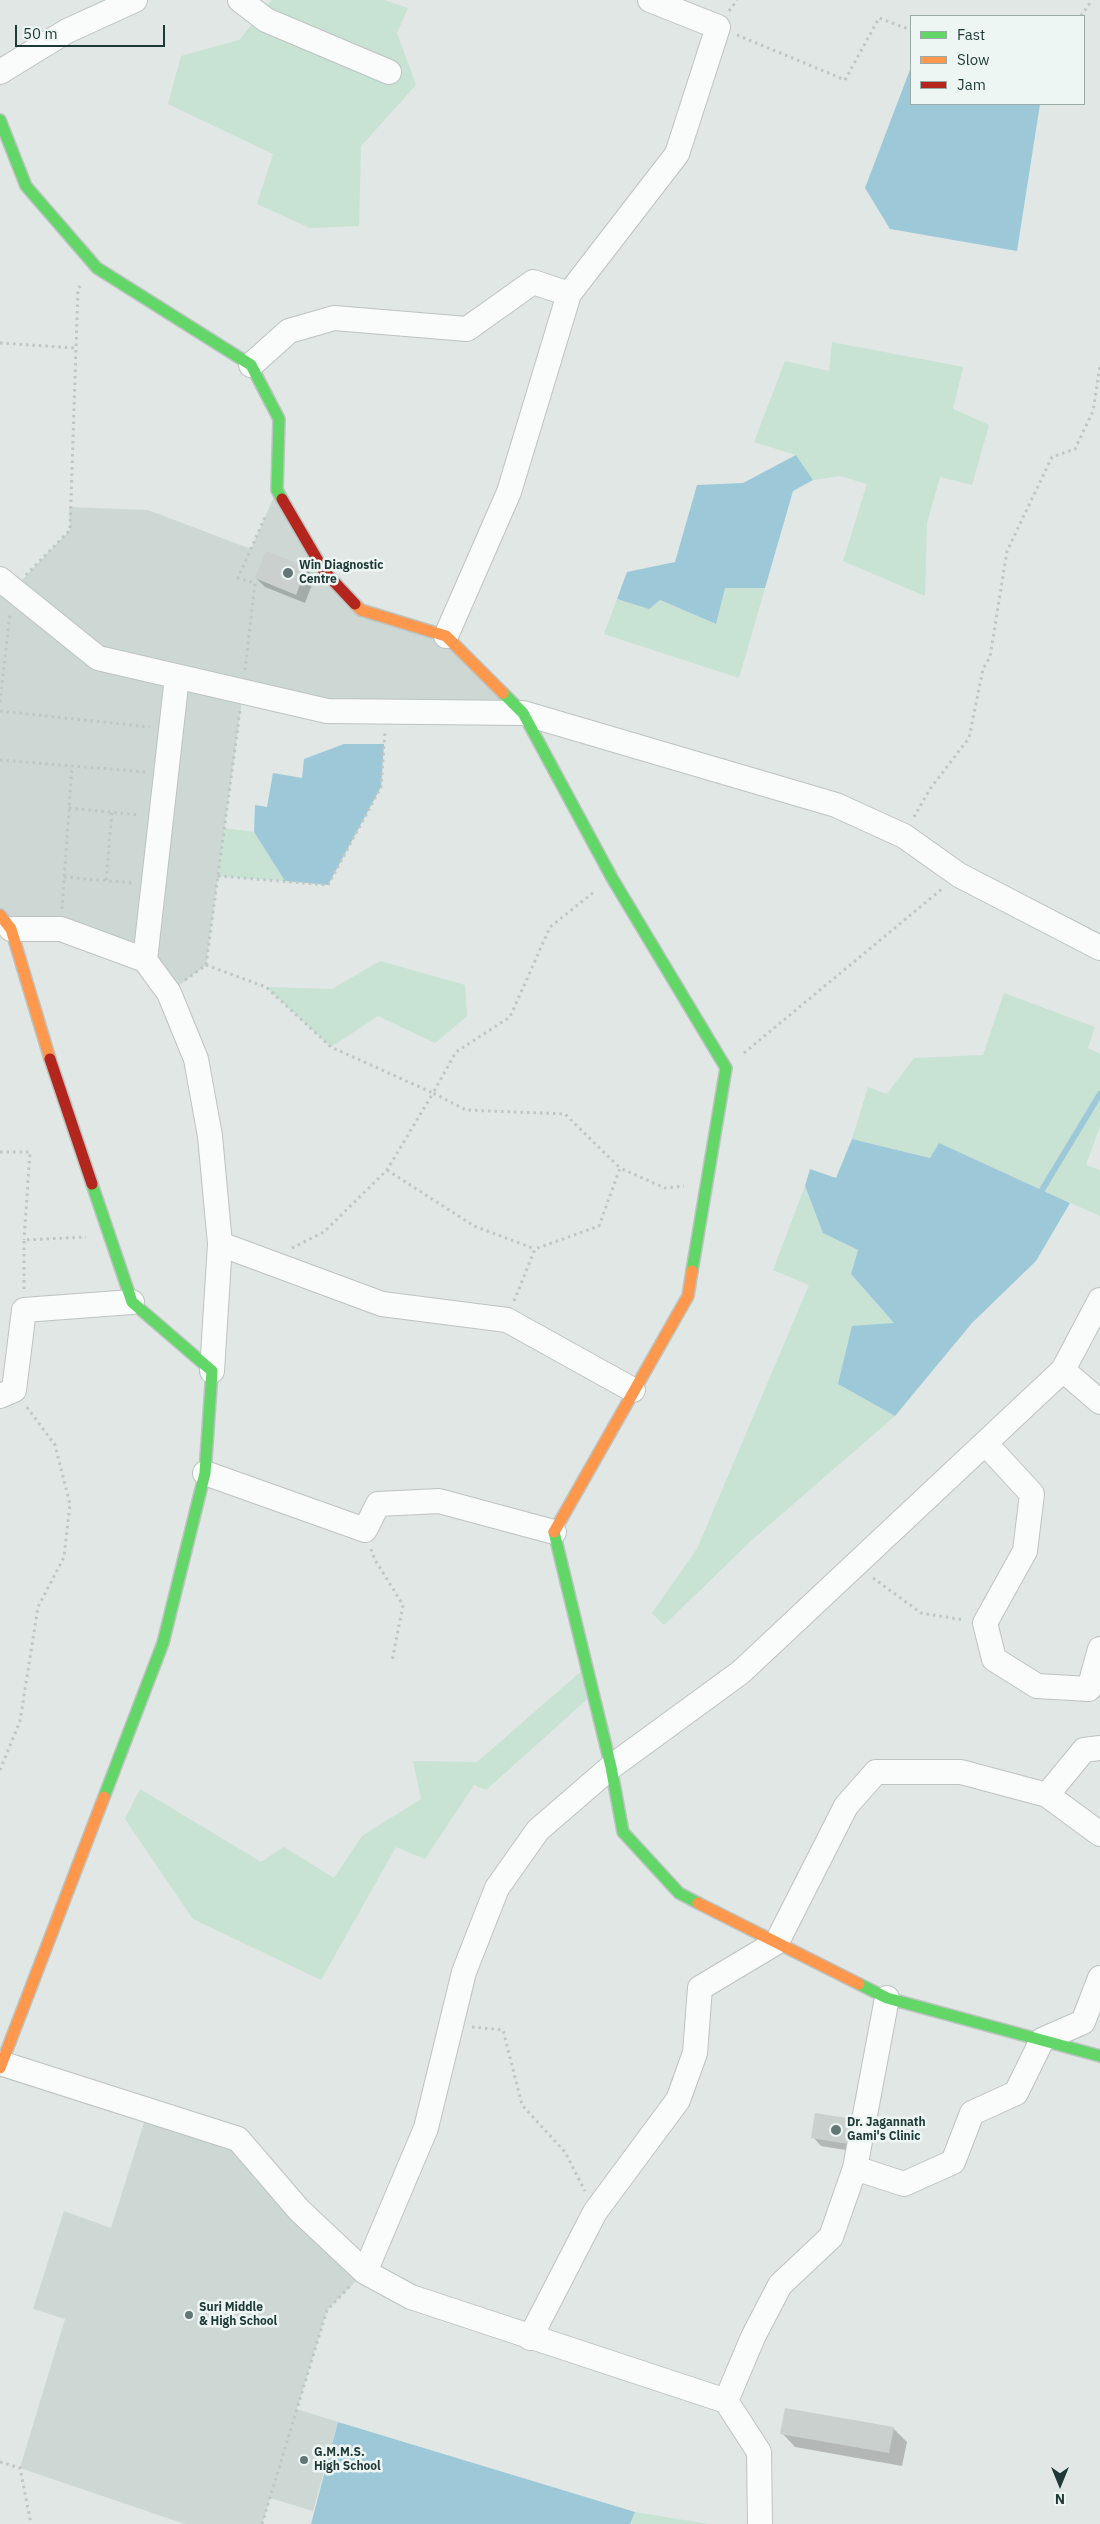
<!DOCTYPE html>
<style>
body{margin:0}
#map{position:relative;width:1100px;height:2524px;overflow:hidden;background:#e0e7e5;font-family:"IBM Plex Sans",sans-serif}
canvas{display:block}
.legend{position:absolute;left:910px;top:15px;width:175px;height:90px;box-sizing:border-box;background:#edf6f3;border:1px solid #9aaaa7;margin:0;padding:6px 9px;list-style:none;font-size:15px;color:#1e3936}
.legend li{display:flex;align-items:center;gap:10px;height:25px}
.legend b{width:25px;border:1px solid #9aaaa7}
.north{position:absolute;left:1035px;top:2459px;width:50px;height:50px;-webkit-text-stroke:4px #edf6f3;paint-order:stroke;rotate:180deg;font-size:14px;font-weight:700;line-height:20px;text-align:center;color:#1e3936}
.north::after{content:'';display:block;margin:auto;width:18px;height:22px;background:#1e3936;clip-path:polygon(50% 0,100% 100%,50% 72%,0 100%)}
.scale{position:absolute;left:15px;top:25px;width:150px;height:22px;box-sizing:border-box;border:2px solid #1e3936;border-top:0;padding-left:6px;font-size:15px;line-height:18px;white-space:nowrap;color:#1e3936;-webkit-text-stroke:4px #edf6f3;paint-order:stroke}
</style>
<div id="map">
<canvas width="1100" height="2524"></canvas>
<ul class="legend">
<li><b style="height:6px;background:#63d668"></b>Fast</li>
<li><b style="height:6px;background:#ff974d"></b>Slow</li>
<li><b style="height:6px;background:#b3261e"></b>Jam</li>
</ul>
<div class="north">N</div>
<div class="scale">50 m</div>
</div>
<script>
const ctx = document.querySelector('canvas').getContext('2d');
ctx.lineJoin = 'round';
function paint(path, color) { ctx.fillStyle = color; ctx.fill(path, 'evenodd'); }
const toPath = rows => new Path2D(rows.map(r => 'M' + r).join(''));
function trace(path, color, width, dash) { ctx.strokeStyle = color; ctx.lineWidth = width; ctx.lineCap = dash ? 'butt' : 'round'; ctx.setLineDash(dash || []); ctx.stroke(path); }
function drawText(font, color, halo, rows, align = 'center') {
  ctx.font = font + ' "IBM Plex Sans",sans-serif'; ctx.lineWidth = 5; ctx.setLineDash([]); ctx.textBaseline = 'middle'; ctx.strokeStyle = halo; ctx.fillStyle = color; for (const [text, x, y, turn = 0] of rows) {
    ctx.save(); ctx.translate(x, y); ctx.rotate((+turn || 0) * Math.PI / 180); ctx.textAlign = isNaN(turn) ? turn : align; if (halo) ctx.strokeText(text, 0, 0); ctx.fillText(text, 0, 0); ctx.restore();
  }
}
paint(toPath([
 [277,490,361,610,446,636,523,713,327,711,243,692,206,965,169,993,145,960,0,915,0,579,13,589,70,530,69,507,148,510,251,549],
 [148,2110,238,2139,365,2272,327,2310,297,2409,338,2422,313,2511,270,2498,262,2524,185,2524,20,2468,65,2319,33,2309,64,2211,111,2228]
]), '#cdd8d5');
paint(toPath([
 [272,0,384,0,408,8,397,33,416,85,361,146,359,226,310,228,257,204,273,154,168,104,181,56,239,40],
 [832,342,963,367,953,409,989,425,972,485,940,477,927,523,925,596,843,561,867,484,840,476,813,480,796,455,754,442,785,361,829,371],
 [725,588,765,588,739,678,604,634,617,599,649,609,660,600,715,624],
 [224,828,254,832,285,881,218,876],
 [380,961,465,985,467,1016,435,1043,378,1016,331,1047,266,987,332,989],
 [1004,993,1095,1027,1088,1048,1100,1054,1100,1126,1086,1165,1100,1170,1100,1216,939,1144,930,1158,852,1139,868,1087,887,1094,914,1058,983,1055],
 [805,1186,823,1233,858,1250,851,1274,894,1323,838,1384,895,1416,753,1539,664,1625,652,1613,697,1549,809,1285,773,1270],
 [586,1667,593,1694,486,1790,474,1785,425,1859,396,1847,321,1980,193,1919,125,1819,140,1789,261,1862,284,1847,334,1878,362,1836,421,1799,413,1761,477,1762],
 [635,2512,708,2524,630,2524]
]), '#c8e2d3');
paint(toPath([
 [911,67,911,104,1040,104,1017,251,890,229,865,188],
 [796,455,813,480,793,491,765,588,725,588,716,624,660,600,649,609,617,599,627,572,675,562,697,485,743,483],
 [344,744,384,744,381,787,328,885,285,881,254,832,255,805,267,807,273,773,302,778,304,759],
 [852,1139,930,1158,939,1143,1070,1203,1036,1261,972,1323,895,1416,838,1384,852,1326,894,1323,851,1274,858,1250,823,1233,805,1186,810,1169,836,1178],
 [338,2422,635,2512,630,2524,311,2524]
]), '#9dc8d8');
paint(toPath([
 [267,552,306,569,315,577,305,603,265,587,256,578],
 [852,2120,857,2152,821,2146,813,2137],
 [893,2428,907,2442,902,2466,795,2447,782,2433]
]), '#0003');
trace(toPath([
 [1042,1190,1100,1094]
]), '#9dc8d8', 6);
paint(toPath([
 [266,551,307,567,296,595,255,578],
 [815,2113,853,2119,849,2144,811,2138],
 [785,2408,894,2427,889,2453,780,2434]
]), '#cad0ce');
const street = toPath([
 [240,0,266,20,389,72],
 [0,72,67,31,135,0],
 [251,365,289,331,334,318,467,329,533,282,569,294],
 [0,579,98,658,327,711,523,713,836,805,904,836,959,875,1100,948],
 [446,636,509,492,569,294,677,154,718,27,650,0],
 [11,929,61,929,145,960,169,993,196,1059,210,1136,220,1244,212,1371],
 [145,960,177,677],
 [220,1244,382,1304,507,1320,633,1390],
 [1063,1370,1100,1402],
 [0,1396,14,1390,24,1310,132,1302],
 [985,1443,1032,1494,1025,1551,985,1623,994,1659,1037,1686,1089,1689,1100,1649],
 [205,1473,365,1530,378,1504,439,1501,554,1532],
 [1047,1795,1084,1750,1100,1748],
 [0,2063,238,2139,299,2210,365,2272,411,2297,726,2401,759,2452,760,2524],
 [855,2168,904,2184,953,2162,972,2113,1016,2093,1042,2040,1083,2022,1100,1978],
 [365,2272,426,2128,464,1972,497,1888,538,1830,611,1767,741,1672,1063,1370,1100,1300],
 [530,2338,595,2212,678,2100,695,2053,700,1988,777,1942,846,1806,876,1772,961,1772,1047,1795,1100,1834],
 [726,2401,753,2337,780,2285,831,2237,855,2168,887,1998]
]);
const fast = toPath([
 [0,120,26,186,97,268,251,365,279,419,277,490,282,499],
 [503,693,523,713,612,878,726,1068,692,1271],
 [92,1184,132,1302,212,1371,205,1473,163,1643,104,1797],
 [554,1532,611,1767,623,1832,679,1893,698,1903],
 [859,1984,887,1998,1100,2056]
]);
const slow = toPath([
 [355,604,361,610,446,636,503,693],
 [0,915,11,929,50,1059],
 [554,1532,688,1296,692,1271],
 [698,1903,859,1984],
 [0,2068,104,1797]
]);
const jam = toPath([
 [282,499,324,571,355,604],
 [50,1059,92,1184]
]);
trace(street, '#bdc3c2', 26);
trace(fast, '#bcc4c2', 14);
trace(slow, '#bcc4c2', 14);
trace(jam, '#bcc4c2', 14);
trace(toPath([
 [729,11,737,0],
 [1081,16,1092,0],
 [737,35,845,80,879,18,911,30],
 [0,343,75,348],
 [26,575,70,530,78,289,81,285],
 [245,670,255,583,238,578,266,515],
 [0,702,10,613],
 [0,711,150,727],
 [0,760,146,772],
 [69,808,140,815],
 [914,817,930,789,969,738,983,669,990,657,1007,551,1052,457,1075,449,1093,411,1100,366],
 [218,876,328,885,381,787,385,732],
 [64,877,133,883],
 [106,880,112,812],
 [62,909,72,766],
 [206,965,266,987,331,1047,433,1093,456,1052,510,1017,550,927,594,892],
 [185,980,206,965,240,711],
 [744,1053,943,888],
 [0,1152,30,1152,24,1240],
 [387,1170,474,1226,535,1249],
 [292,1248,324,1232,387,1170,433,1093,466,1110,565,1114,620,1168],
 [24,1289,24,1240,86,1237],
 [514,1301,535,1249,599,1226,620,1168,665,1188,684,1186],
 [371,1549,375,1560,403,1605,392,1661],
 [873,1578,921,1613,964,1620],
 [0,1770,20,1721,38,1607,64,1557,70,1504,55,1445,26,1406],
 [472,2027,503,2030,522,2105,565,2152,585,2191],
 [0,2462,20,2468,31,2524],
 [262,2524,327,2310,350,2286]
]), '#bec7c6', 3, [2.5, 4]);
trace(street, '#fafbfb', 24);
trace(fast, '#63d668', 11);
trace(slow, '#ff974d', 11);
trace(jam, '#b3261e', 11);
for (const [x, y, r, color] of [
 [288,573,6,"#627673"],
 [836,2130,6,"#627673"],
 [189,2315,5,"#627673"],
 [304,2460,5,"#627673"]
]) { const dot = new Path2D(); dot.arc(x, y, r, 0, 2 * Math.PI); ctx.fillStyle = color; ctx.fill(dot); trace(dot, '#edf6f3', 2); }
drawText('bold 12px', '#1e3936', '#edf6f3', [
 ["Win Diagnostic",299,566],
 ["Centre",299,580],
 ["Dr. Jagannath",847,2123],
 ["Gami's Clinic",847,2137],
 ["Suri Middle",199,2308],
 ["& High School",199,2322],
 ["G.M.M.S.",314,2453],
 ["High School",314,2467]
], 'left');
</script>
